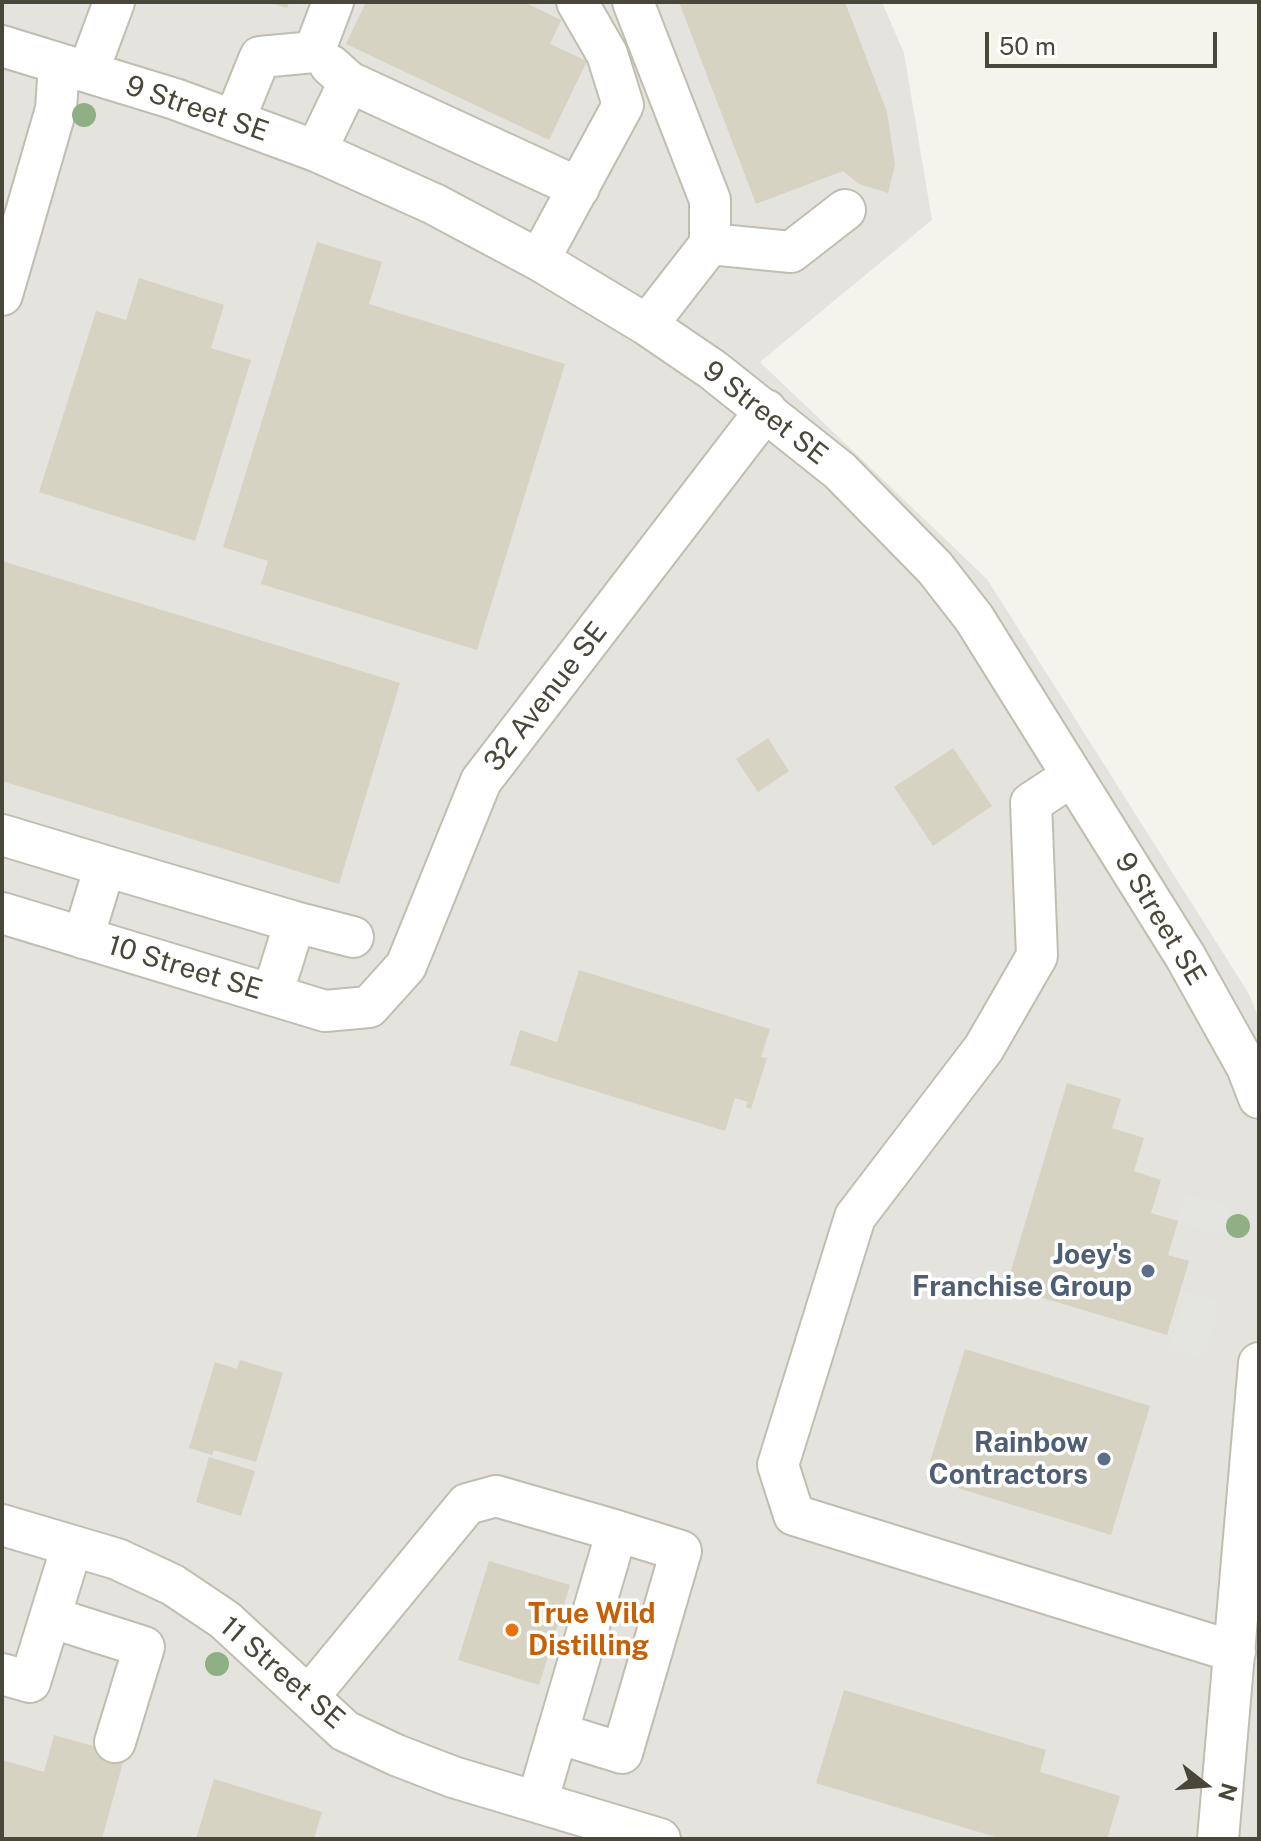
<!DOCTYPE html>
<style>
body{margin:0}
#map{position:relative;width:1261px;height:1841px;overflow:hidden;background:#f5f4ec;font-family:"Public Sans",sans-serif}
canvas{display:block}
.frame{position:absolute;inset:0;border:4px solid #49473a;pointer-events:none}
.north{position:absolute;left:1165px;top:1745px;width:80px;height:80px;-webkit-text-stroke:6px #fff;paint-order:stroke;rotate:107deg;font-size:22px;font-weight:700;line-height:32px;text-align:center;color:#49473a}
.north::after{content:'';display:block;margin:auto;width:28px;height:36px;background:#49473a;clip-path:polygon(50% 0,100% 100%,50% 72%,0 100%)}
.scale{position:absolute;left:985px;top:32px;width:232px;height:36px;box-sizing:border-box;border:4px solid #49473a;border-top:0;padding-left:10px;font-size:24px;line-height:28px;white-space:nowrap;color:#49473a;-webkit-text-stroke:6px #fff;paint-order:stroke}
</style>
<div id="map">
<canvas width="1261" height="1841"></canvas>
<div class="frame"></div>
<div class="north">N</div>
<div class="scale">50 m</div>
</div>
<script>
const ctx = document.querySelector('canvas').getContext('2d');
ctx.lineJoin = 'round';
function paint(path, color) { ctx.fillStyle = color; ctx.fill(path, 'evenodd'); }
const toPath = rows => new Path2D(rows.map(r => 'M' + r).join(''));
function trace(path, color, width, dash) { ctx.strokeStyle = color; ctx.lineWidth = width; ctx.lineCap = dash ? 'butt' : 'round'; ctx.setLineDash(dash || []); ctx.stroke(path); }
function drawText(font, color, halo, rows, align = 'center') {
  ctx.font = font + ' "Public Sans",sans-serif'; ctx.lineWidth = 7; ctx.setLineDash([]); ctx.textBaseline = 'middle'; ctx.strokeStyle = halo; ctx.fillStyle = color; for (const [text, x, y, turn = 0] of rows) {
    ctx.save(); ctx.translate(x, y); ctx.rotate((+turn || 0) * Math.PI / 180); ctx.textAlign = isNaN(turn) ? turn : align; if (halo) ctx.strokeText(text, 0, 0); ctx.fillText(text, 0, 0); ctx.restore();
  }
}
paint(toPath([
 [2,2,882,2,904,53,932,220,760,362,987,579,1249,994,1259,1019,1259,1839,2,1839]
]), '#e5e3dd');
paint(toPath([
 [1186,1194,1231,1207,1222,1236,1177,1221],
 [1186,1291,1221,1301,1204,1359,1169,1349]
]), '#e4e4e0');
paint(toPath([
 [269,2,289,2,287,8],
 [366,2,524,2,561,20,550,44,587,61,549,140,346,44],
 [679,2,845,2,887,112,895,165,888,193,859,184,843,171,756,204],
 [317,242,382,262,369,304,565,364,477,650,261,584,268,561,223,547],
 [139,278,224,305,211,348,251,360,195,541,39,492,96,311,126,320],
 [2,561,400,683,339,884,2,781],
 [768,738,789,771,758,792,736,759],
 [953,748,992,806,933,846,894,787],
 [579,970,770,1029,761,1057,767,1058,751,1109,746,1107,748,1102,735,1098,725,1131,510,1065,520,1030,557,1042],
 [1067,1083,1121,1099,1112,1128,1144,1138,1134,1171,1161,1180,1151,1213,1178,1221,1168,1255,1189,1261,1167,1335,1006,1287],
 [965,1349,1150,1406,1111,1535,925,1478],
 [240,1360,283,1373,256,1462,214,1450,212,1455,189,1448,215,1362,237,1369],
 [209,1457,255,1471,241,1516,196,1502],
 [489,1561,570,1585,539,1685,458,1660],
 [844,1690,1046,1750,1040,1772,1120,1796,1107,1839,1002,1839,816,1783],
 [54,1735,125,1755,102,1839,2,1839,2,1760,44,1772],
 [214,1779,322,1812,314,1839,196,1839]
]), '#d6d3c2');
const minor = toPath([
 [633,2,710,200,710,244,647,325],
 [2,46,175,99,316,151,434,204,539,260,647,325,713,370,840,471,935,568,974,618,1185,956,1247,1067,1259,1098],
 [88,72,114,2],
 [349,82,579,188],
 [234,121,260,57,314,52,333,2],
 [316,151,349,82,330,65],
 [710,244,791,252,845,210],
 [539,260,623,105,607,54,577,2],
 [2,295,56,109,59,64],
 [1072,776,1031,803,1037,956,984,1048,855,1217,778,1465,794,1515,1235,1652],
 [2,835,105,866],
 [2,913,325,1011,369,1007,406,966,481,781,766,410],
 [295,922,353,937],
 [83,938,105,866,295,922,272,995],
 [2,1525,117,1559,173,1585,225,1620,345,1731,396,1755,453,1777,660,1839],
 [50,1617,144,1647,115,1742],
 [2,1674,30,1682,72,1546],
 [309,1696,467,1504,496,1496,617,1531,537,1802],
 [557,1733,622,1753,681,1551,617,1531],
 [1218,1839,1259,1363]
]);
trace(minor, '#c0beaf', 44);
trace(minor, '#fff', 40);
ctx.fillStyle = '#8fb085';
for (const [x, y] of [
 [84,115],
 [1238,1226],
 [217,1664]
]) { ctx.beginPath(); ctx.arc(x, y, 12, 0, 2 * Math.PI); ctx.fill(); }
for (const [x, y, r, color] of [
 [1148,1271,8,"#5c6f8a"],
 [1104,1459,8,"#5c6f8a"],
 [512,1630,8,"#e8710a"]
]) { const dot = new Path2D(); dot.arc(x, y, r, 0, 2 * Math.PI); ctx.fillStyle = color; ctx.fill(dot); trace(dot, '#fff', 3); }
drawText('28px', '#49473a', '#fff', [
 ["9 Street SE",197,109,19],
 ["9 Street SE",765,413,38],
 ["32 Avenue SE",546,697,-52],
 ["9 Street SE",1160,919,59],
 ["10 Street SE",185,968,17],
 ["11 Street SE",282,1673,41]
]);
drawText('bold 28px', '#4e5e75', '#fff', [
 ["Joey's",1132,1255],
 ["Franchise Group",1132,1287],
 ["Rainbow",1088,1443],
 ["Contractors",1088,1475]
], 'right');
drawText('bold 28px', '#c56008', '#fff', [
 ["True Wild",528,1614],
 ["Distilling",528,1646]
], 'left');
</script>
